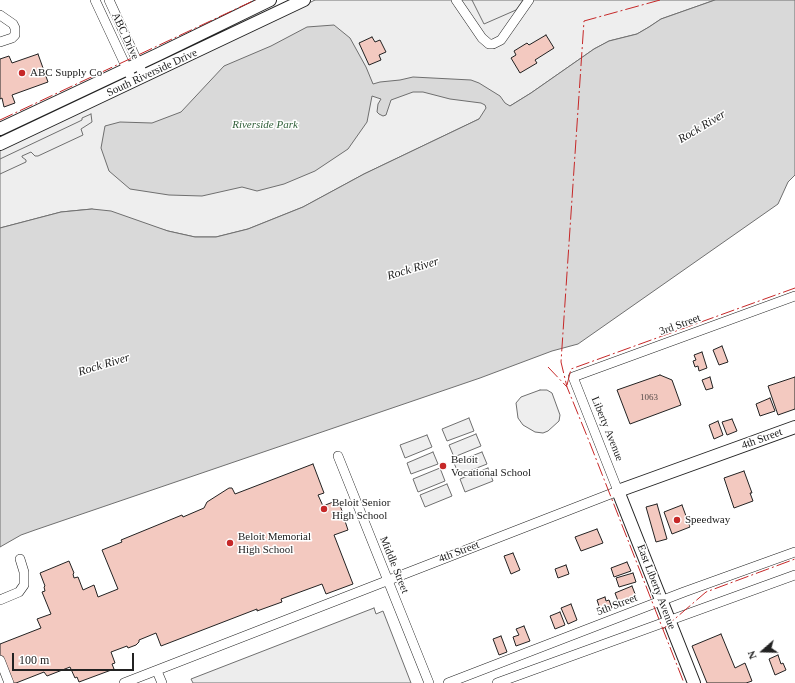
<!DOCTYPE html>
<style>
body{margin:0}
#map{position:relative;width:795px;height:683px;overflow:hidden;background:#fff;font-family:Georgia,serif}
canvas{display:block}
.north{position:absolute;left:743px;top:631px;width:40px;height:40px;-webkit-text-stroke:3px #fff;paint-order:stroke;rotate:250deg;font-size:11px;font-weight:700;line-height:16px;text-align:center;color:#222}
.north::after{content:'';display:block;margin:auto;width:14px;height:18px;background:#222;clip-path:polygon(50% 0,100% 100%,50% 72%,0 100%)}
.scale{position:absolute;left:12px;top:653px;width:122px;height:18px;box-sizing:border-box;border:2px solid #222;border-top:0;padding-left:5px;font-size:12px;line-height:14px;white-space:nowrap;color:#222;-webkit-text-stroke:3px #fff;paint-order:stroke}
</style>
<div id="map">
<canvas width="795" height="683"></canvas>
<div class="north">N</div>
<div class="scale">100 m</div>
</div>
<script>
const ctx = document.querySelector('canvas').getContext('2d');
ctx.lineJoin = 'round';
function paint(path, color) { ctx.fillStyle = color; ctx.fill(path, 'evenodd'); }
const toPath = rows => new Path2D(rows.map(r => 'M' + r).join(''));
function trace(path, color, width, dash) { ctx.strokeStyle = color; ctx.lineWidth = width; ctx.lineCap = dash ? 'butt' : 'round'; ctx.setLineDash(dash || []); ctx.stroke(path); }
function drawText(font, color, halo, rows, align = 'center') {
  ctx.font = font + ' Georgia,serif'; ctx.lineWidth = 3; ctx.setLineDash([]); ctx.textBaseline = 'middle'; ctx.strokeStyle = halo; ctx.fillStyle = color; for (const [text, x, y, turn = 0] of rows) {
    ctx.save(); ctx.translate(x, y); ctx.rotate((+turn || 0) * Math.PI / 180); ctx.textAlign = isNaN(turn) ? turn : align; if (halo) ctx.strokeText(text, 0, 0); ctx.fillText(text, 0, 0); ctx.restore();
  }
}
const green = toPath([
 [315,0,715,0,661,19,649,27,637,34,609,41,594,49,531,93,510,106,479,119,364,174,303,207,248,229,216,237,195,237,168,231,92,209,61,212,0,228,0,150,185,63,315,0],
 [540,390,547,390,552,393,560,415,559,421,548,431,543,433,535,432,523,425,518,418,516,403,521,397,540,390],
 [469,418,474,431,447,441,442,429,469,418],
 [476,434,481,446,454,457,449,445,476,434],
 [427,435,432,447,405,458,400,445,427,435],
 [433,452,438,464,411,474,407,463,433,452],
 [482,452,487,464,459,475,454,463,482,452],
 [440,468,445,481,418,492,413,479,440,468],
 [488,468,493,481,465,492,460,479,488,468],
 [447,484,452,496,425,507,420,495,447,484]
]);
paint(green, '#eee');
trace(green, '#6f6f6f', 1);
const parking = toPath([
 [472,0,523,0,516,10,484,24,472,0],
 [91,114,92,122,81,129,83,135,38,156,35,156,31,152,22,156,22,157,26,160,26,162,0,174,0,159,78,122,82,120,82,118,91,114],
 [374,608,376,614,383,611,411,683,193,683,191,679,374,608]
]);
paint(parking, '#ededed');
trace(parking, '#6f6f6f', 1);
const water = toPath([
 [715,0,795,0,795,175,788,182,778,204,578,344,552,351,480,378,35,530,21,535,0,547,0,228,61,212,92,209,111,211,168,231,195,237,216,237,248,229,303,207,364,174,479,119,486,108,485,105,481,103,450,99,423,92,413,92,391,100,386,115,383,116,379,114,377,112,378,104,381,99,372,96,367,122,348,149,315,171,284,184,257,191,242,187,202,196,169,195,130,189,109,171,101,148,105,126,120,122,152,123,181,112,224,66,271,46,307,27,334,25,350,38,366,67,373,84,380,82,400,80,413,77,471,80,479,83,500,96,505,103,510,106,531,93,594,49,609,41,637,34,649,27,661,19,715,0]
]);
paint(water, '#d9d9d9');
trace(water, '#6f6f6f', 1);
const building = toPath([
 [546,35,554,48,535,60,537,63,520,73,511,58,516,55,514,51,527,43,529,45,546,35],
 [372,37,375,42,380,40,386,52,379,55,381,60,369,65,359,43,372,37],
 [38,54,48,82,12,95,15,103,4,107,2,98,0,99,0,59,9,56,12,63,38,54],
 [722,346,728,362,719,365,713,350,722,346],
 [702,352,707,368,699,371,698,366,695,367,693,361,696,360,694,355,702,352],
 [660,375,672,380,681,405,630,424,617,390,660,375],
 [710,377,713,388,706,390,702,380,710,377],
 [795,377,795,409,778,415,768,386,795,377],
 [770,398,775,411,760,416,756,404,770,398],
 [732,419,737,431,727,435,722,422,732,419],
 [718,421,723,435,714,439,709,425,718,421],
 [313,464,324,493,318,495,323,506,338,500,342,511,343,515,348,530,334,535,353,584,326,594,322,584,281,599,282,602,257,611,257,609,161,646,156,633,139,640,139,642,136,645,128,648,127,646,111,652,115,663,112,664,114,669,79,682,77,677,75,678,70,667,47,676,44,672,16,683,11,683,0,656,0,644,41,628,37,619,51,614,42,592,45,591,44,587,45,586,40,573,69,561,74,573,73,574,74,578,78,577,83,590,94,585,98,597,118,589,102,550,122,542,121,540,182,515,183,517,204,508,207,502,229,488,232,488,235,494,313,464],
 [744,471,752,493,750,493,753,501,734,508,724,478,744,471],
 [657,504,667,539,656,542,646,507,657,504],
 [682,505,690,527,672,534,664,512,682,505],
 [597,529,603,543,581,551,575,537,597,529],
 [513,553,520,570,511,574,504,556,513,553],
 [627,562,631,571,614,577,611,568,627,562],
 [566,565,569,574,558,578,555,569,566,565],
 [633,573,636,582,619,587,616,578,633,573],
 [632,586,637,599,620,606,615,593,632,586],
 [605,597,606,601,609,600,612,608,601,612,597,600,605,597],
 [571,604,577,620,568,624,561,608,571,604],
 [560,612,565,625,555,629,550,616,560,612],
 [524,626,530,641,516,646,513,637,519,635,516,629,524,626],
 [721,634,735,668,745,663,752,681,746,683,707,683,692,646,721,634],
 [501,636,507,652,499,655,493,639,501,636],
 [778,655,781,664,783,663,786,670,775,675,769,659,778,655]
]);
paint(building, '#f3c9c0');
trace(building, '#222', 1);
const minor = toPath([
 [95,0,130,75],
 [109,0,144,76],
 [456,0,482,38,489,44,493,44,501,40,529,0],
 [0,15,13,24,15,28,15,35,12,38,0,42],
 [338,456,429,683],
 [0,600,19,592,24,585,24,572,20,559],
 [0,660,9,683],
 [157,671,162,683],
 [124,683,618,491,573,377,795,296],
 [448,683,684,592,795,552],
 [497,683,795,575]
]);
const major = toPath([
 [0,129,159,54,270,0],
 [0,144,304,0],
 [694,683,618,491,795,427]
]);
trace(minor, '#222', 10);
trace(major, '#222', 14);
trace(minor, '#fff', 9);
trace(major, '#fff', 12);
trace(toPath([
 [660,0,584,21,561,362,567,387,589,441,684,683],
 [0,120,255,0],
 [548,367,567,387],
 [567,385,571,369,795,288],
 [663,629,706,592,795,559]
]), '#c62828', 1, [14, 3, 2, 3]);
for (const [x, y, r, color] of [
 [22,73,4,"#c62828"],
 [443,466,4,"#c62828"],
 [324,509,4,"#c62828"],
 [677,520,4,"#c62828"],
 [230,543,4,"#c62828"]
]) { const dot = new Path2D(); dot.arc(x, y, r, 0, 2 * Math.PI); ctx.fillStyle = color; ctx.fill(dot); trace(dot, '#fff', 1.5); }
drawText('9px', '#564c4a', null, [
 ["1063",649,398]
]);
drawText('11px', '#222', '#fff', [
 ["ABC Drive",125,36,65],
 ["South Riverside Drive",152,73,-25],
 ["3rd Street",680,325,-20],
 ["Liberty Avenue",607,429,68],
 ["4th Street",762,439,-20],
 ["4th Street",459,552,-21],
 ["Middle Street",394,565,68],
 ["East Liberty Avenue",656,587,69],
 ["5th Street",617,605,-21]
]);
drawText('11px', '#222', '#fff', [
 ["ABC Supply Co",30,73],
 ["Beloit",451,460],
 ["Vocational School",451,473],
 ["Beloit Senior",332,503],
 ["High School",332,516],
 ["Speedway",685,520],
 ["Beloit Memorial",238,537],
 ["High School",238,550]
], 'left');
drawText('italic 11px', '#2f5e38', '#fff', [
 ["Riverside Park",265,125]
]);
drawText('italic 12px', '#222', '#fff', [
 ["Rock River",702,127,-31],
 ["Rock River",413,269,-17],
 ["Rock River",104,365,-17]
]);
</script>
